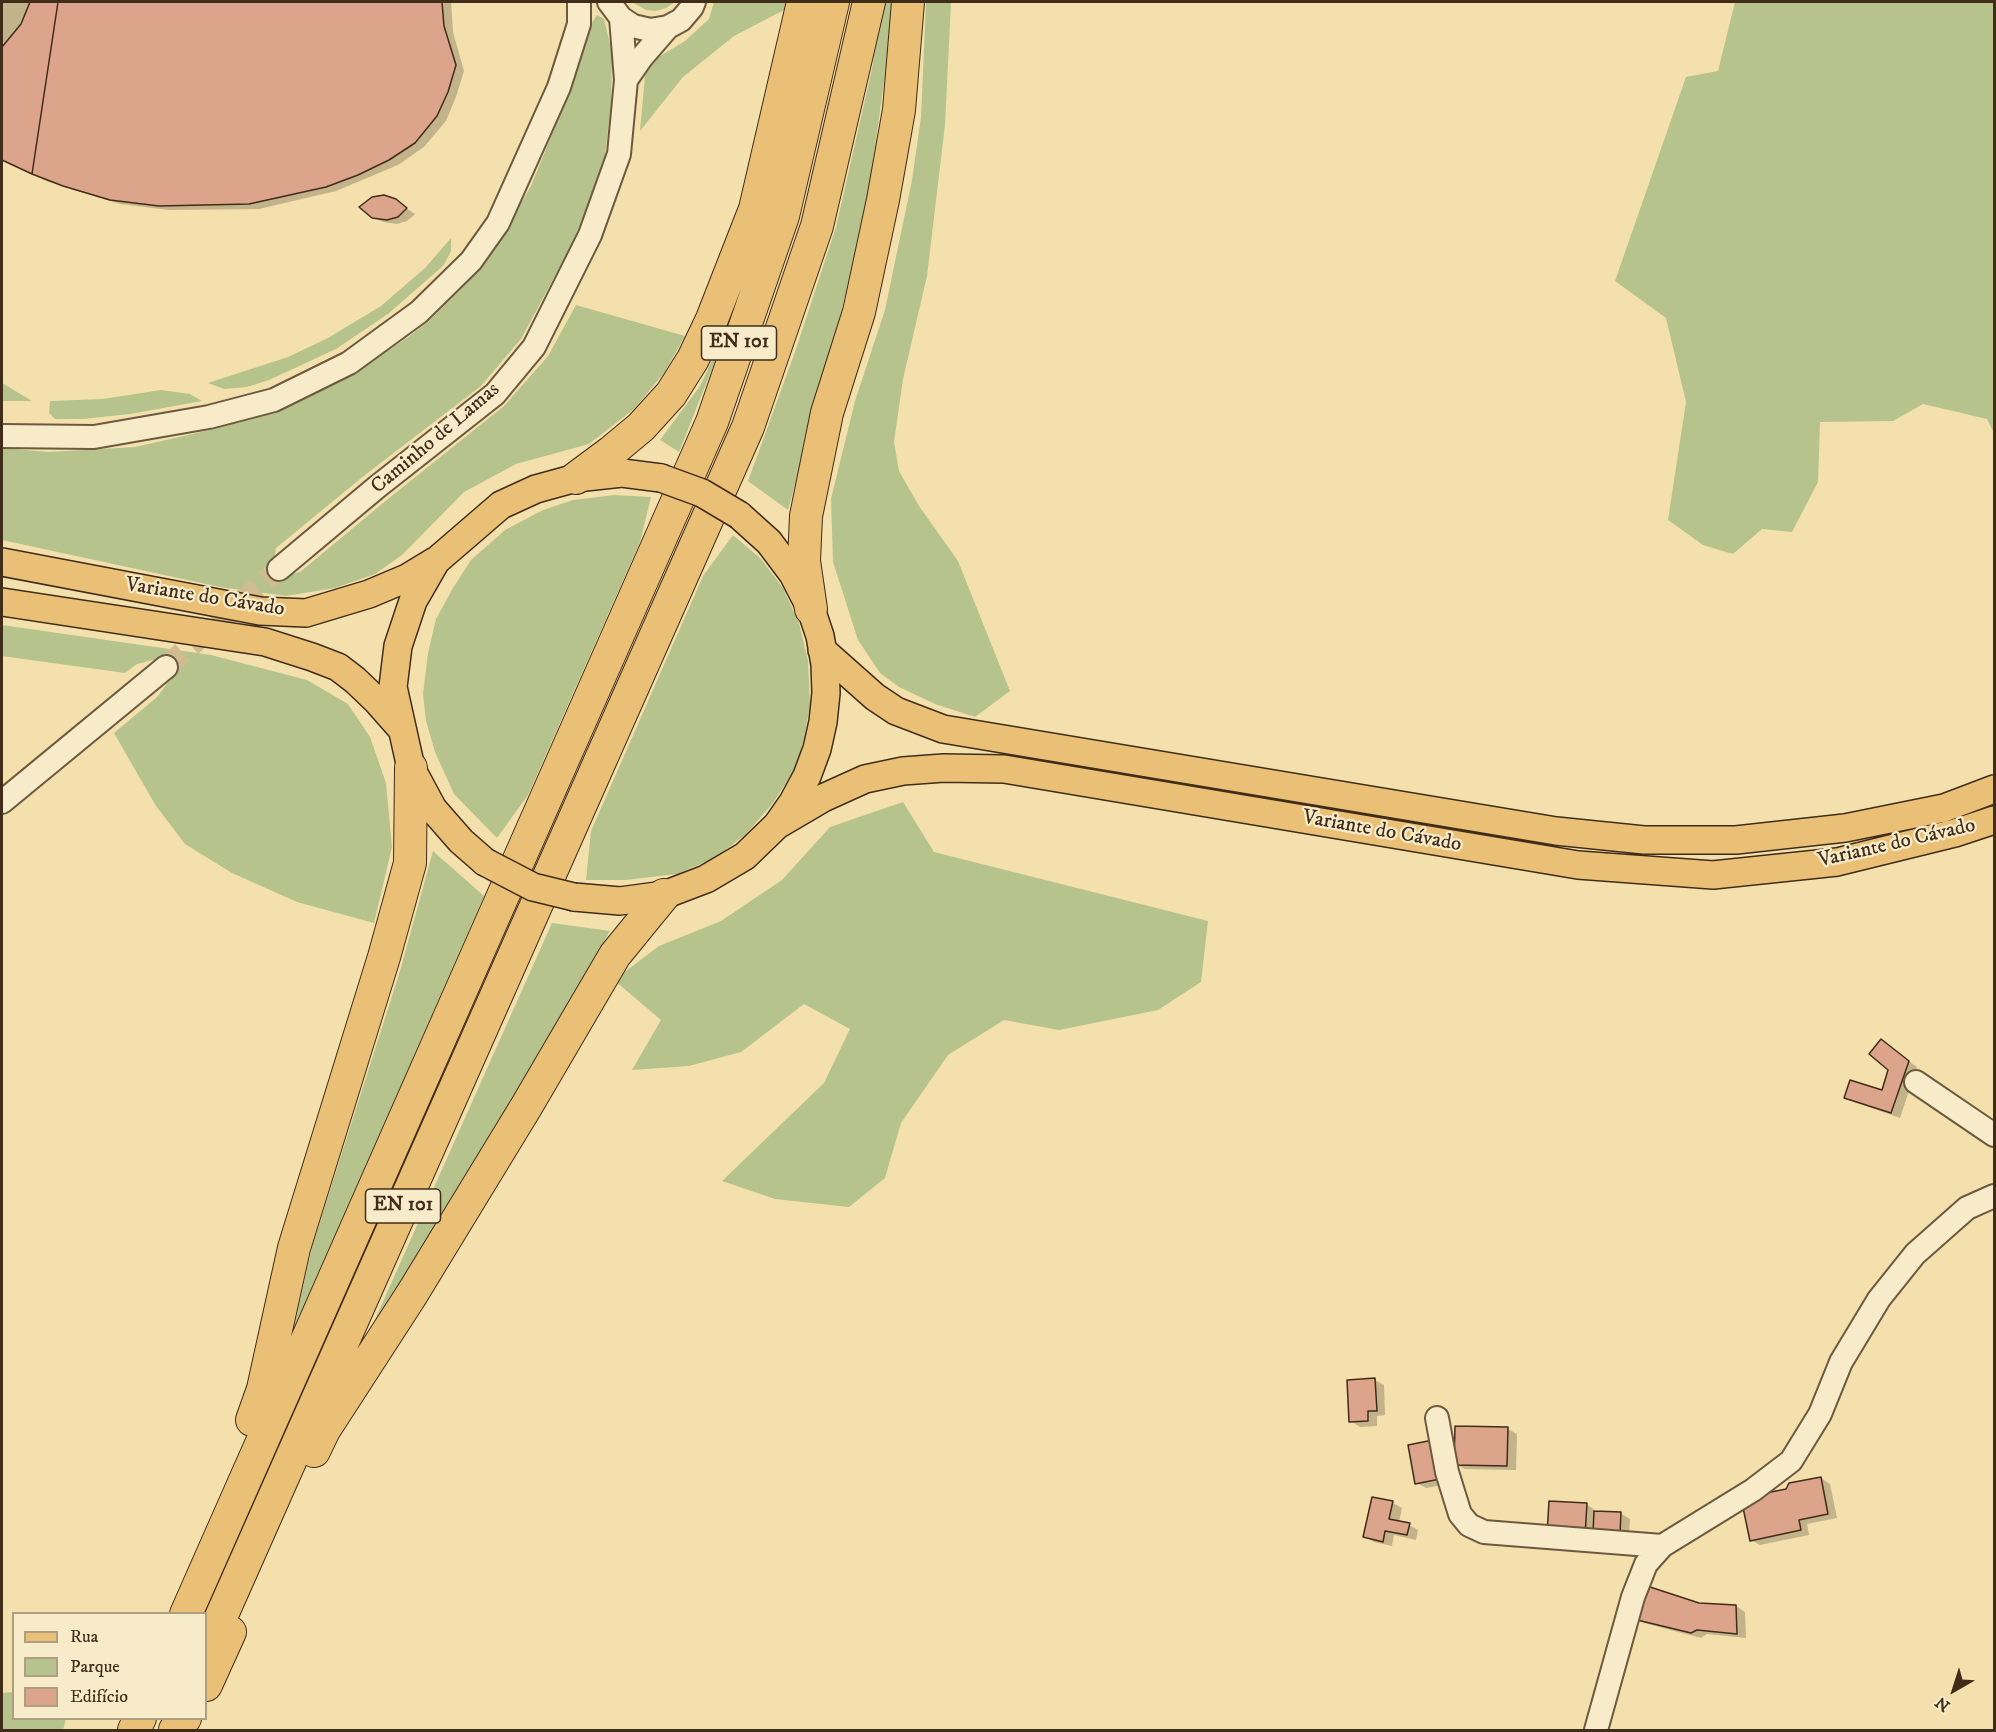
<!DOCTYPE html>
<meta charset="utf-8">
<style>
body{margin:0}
#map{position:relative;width:1996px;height:1732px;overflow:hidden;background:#f3e0ad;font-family:"IM FELL DW Pica",serif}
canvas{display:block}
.frame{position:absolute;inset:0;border:3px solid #402c19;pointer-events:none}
.legend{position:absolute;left:12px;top:1612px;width:195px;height:108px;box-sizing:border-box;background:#f7ebca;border:2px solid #ae9f83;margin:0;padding:8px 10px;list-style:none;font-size:18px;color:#402c19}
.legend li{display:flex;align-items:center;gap:12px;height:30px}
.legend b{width:30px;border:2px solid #ae9f83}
.north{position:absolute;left:1924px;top:1660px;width:60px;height:60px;-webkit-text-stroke:4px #f7ebca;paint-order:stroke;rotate:219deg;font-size:16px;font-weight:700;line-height:24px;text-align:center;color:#402c19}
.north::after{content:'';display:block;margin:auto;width:21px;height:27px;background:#402c19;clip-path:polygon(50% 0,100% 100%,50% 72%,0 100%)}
</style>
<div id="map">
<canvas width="1996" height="1732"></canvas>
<div class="frame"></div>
<ul class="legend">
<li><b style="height:8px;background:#eac076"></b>Rua</li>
<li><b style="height:16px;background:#b6c38d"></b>Parque</li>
<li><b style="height:16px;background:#dca48b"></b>Edifício</li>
</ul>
<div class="north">N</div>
</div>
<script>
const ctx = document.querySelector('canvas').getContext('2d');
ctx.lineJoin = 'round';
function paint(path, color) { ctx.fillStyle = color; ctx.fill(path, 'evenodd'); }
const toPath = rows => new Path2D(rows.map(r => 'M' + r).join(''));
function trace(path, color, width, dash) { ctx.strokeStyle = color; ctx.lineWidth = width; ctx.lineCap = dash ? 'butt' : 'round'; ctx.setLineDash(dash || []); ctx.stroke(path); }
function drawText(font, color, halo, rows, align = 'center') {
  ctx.font = font + ' "IM FELL DW Pica",serif'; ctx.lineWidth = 4.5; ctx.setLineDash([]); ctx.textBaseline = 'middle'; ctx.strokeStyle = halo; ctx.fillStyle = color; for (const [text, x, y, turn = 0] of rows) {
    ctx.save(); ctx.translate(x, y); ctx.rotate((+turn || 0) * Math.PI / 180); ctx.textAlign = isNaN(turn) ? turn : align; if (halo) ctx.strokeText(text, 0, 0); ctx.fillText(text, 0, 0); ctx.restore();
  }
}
paint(toPath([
 [632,2,675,2,666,8,656,11,646,10],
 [714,2,787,2,786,9,734,36,683,77,640,131,645,76,657,58,685,41,709,19],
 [882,2,893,2,890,39,864,226,788,510,748,481,796,349,836,227,872,69],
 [926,2,951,2,945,125,927,276,903,379,894,442,899,471,919,506,958,561,1010,691,975,717,935,704,899,687,880,673,858,640,833,562,831,499,855,401,885,310,912,180,921,117],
 [1735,2,1994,2,1994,433,1987,419,1923,404,1893,421,1820,422,1818,482,1792,532,1762,529,1733,554,1703,545,1668,520,1686,402,1666,318,1615,281,1686,77,1718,71],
 [597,15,604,19,612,53,611,103,604,164,573,242,521,339,481,386,365,475,276,548,274,560,289,575,300,572,388,499,504,406,548,356,576,305,685,336,664,373,634,409,589,444,516,464,464,492,402,555,375,574,335,588,286,596,220,587,2,540,2,448,49,452,135,447,210,430,270,409,357,371,407,338,429,321,482,268,531,186,561,112,578,51,585,33],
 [451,238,451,251,444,265,388,314,336,349,269,380,247,387,224,389,208,383,288,357,328,338,381,306,425,268],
 [733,316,679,452,660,440,700,386],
 [2,383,32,401,2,401],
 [161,390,190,394,202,401,130,414,83,419,55,419,49,413,50,401,103,399],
 [614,495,651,497,640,542,528,795,497,838,454,794,435,752,426,721,423,694,428,653,436,619,453,588,471,560,505,530,543,510,573,500],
 [733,535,761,559,783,588,799,623,808,661,810,705,804,738,796,767,773,803,746,834,715,858,677,874,626,880,586,880,591,831,703,576],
 [2,625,211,655,307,680,348,704,370,737,386,783,392,847,374,923,297,902,232,873,185,844,156,806,114,733,157,697,170,680,166,667,153,660,137,664,125,673,2,656],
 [903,802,934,852,1208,921,1201,982,1158,1010,1059,1030,1004,1020,948,1055,901,1123,885,1178,849,1207,775,1199,722,1181,824,1083,850,1029,804,1004,741,1052,689,1066,632,1070,661,1020,614,980,659,946,721,921,782,880,830,827],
 [433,851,484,896,292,1337,312,1247,400,971],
 [552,923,610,931,500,1126,356,1362],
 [13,1692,14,1718,66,1719,63,1730,2,1730,2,1693]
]), '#b6c38d');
paint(toPath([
 [2,2,451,2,453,32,464,71,456,97,446,121,424,147,398,165,336,191,259,209,169,210,120,204,46,181,2,159],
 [395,201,415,214,407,221,397,224,383,222,373,217],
 [1881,1041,1917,1067,1900,1118,1855,1102,1846,1097,1883,1092,1890,1069],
 [1375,1380,1384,1385,1385,1415,1377,1416,1377,1426,1360,1427,1351,1421],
 [1508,1429,1517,1434,1516,1470,1465,1469,1456,1464],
 [1409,1446,1449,1484,1426,1488,1417,1483],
 [1821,1478,1830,1484,1837,1518,1807,1524,1809,1535,1760,1545,1751,1540,1787,1491],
 [1393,1503,1402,1508,1399,1522,1409,1525,1418,1530,1416,1540,1394,1535,1392,1546,1374,1542,1365,1537],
 [1550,1503,1586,1504,1595,1510,1595,1513,1620,1513,1630,1519,1629,1538,1594,1540],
 [1699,1605,1736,1606,1745,1612,1746,1638,1707,1634,1701,1638,1644,1623,1635,1618]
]), '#0003');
const building = toPath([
 [2,2,58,2,32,174,2,160,2,2],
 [2,2,30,2,21,24,2,47,2,2],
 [58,2,442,2,444,26,456,65,448,92,437,116,415,143,389,160,358,175,326,187,249,204,159,206,110,200,63,186,32,174,58,2],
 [384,195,396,199,407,208,398,217,387,220,372,218,359,207,372,197,384,195],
 [1881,1039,1909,1061,1891,1113,1844,1098,1850,1080,1882,1090,1888,1070,1869,1054,1881,1039],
 [1375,1378,1377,1411,1368,1411,1368,1421,1349,1422,1347,1380,1375,1378],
 [1455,1426,1508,1427,1507,1466,1454,1465,1455,1426],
 [1433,1440,1440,1479,1415,1484,1408,1445,1433,1440],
 [1821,1477,1828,1514,1799,1520,1801,1530,1750,1541,1741,1498,1786,1489,1789,1483,1821,1477],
 [1372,1497,1393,1501,1389,1519,1410,1523,1407,1535,1385,1531,1383,1542,1363,1537,1372,1497],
 [1549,1501,1587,1503,1585,1536,1547,1534,1549,1501],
 [1594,1511,1621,1512,1620,1534,1593,1533,1594,1511],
 [1644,1585,1699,1603,1736,1605,1737,1634,1697,1630,1691,1633,1633,1619,1644,1585]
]);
paint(building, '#dca48b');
trace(building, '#402c19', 1.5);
trace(toPath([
 [166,667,279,569]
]), '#cfbc8f', 22, [22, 11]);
const minor = toPath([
 [609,2,621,18,633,26,650,30,668,27,681,20,692,7,694,2],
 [626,80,642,57,668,27],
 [2,436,94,437,209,417,274,400,349,363,419,312,471,261,498,223,559,87,579,24,579,2],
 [279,569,377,487,495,394,534,347,590,235,619,154,626,80,621,18],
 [2,802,166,667],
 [1916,1082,1994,1135],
 [1437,1418,1447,1472,1460,1514,1469,1525,1484,1532,1662,1546],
 [1596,1730,1633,1597,1646,1564,1662,1546,1753,1490,1791,1461,1820,1414,1841,1362,1879,1299,1915,1254,1967,1208,1994,1196]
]);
const major = toPath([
 [2,562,260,611,306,613,369,594,407,578,435,561],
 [2,602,265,642,312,657,338,667,355,680,377,701,400,727],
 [822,650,875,697,896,711,943,729,1556,831,1644,840,1736,840,1845,828,1944,808,1994,789],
 [777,825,823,798,865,779,903,771,944,768,1004,769,1578,865,1713,875,1837,862,1955,833,1994,820],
 [485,862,461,841,433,809,411,768,393,687,398,646,413,601,436,561,501,505,536,489,576,478,622,473,661,478],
 [574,897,620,901,664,895,706,879,745,856,777,825,793,802,807,776,817,749,823,722,826,693,825,664,820,636,811,609,793,574,769,542,739,515]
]);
const highway = toPath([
 [576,478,611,452,641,427,671,394,693,359,712,319,755,209,803,2],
 [811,609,804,561,806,516,827,413,859,312,883,200,899,110,908,2],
 [252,1420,263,1389,294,1248,384,957,410,863,411,768],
 [314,1451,324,1430,412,1294,526,1107,615,955,664,895],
 [186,1614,712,422,783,216,833,2],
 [206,1651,748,427,817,226,869,2],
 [206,1685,230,1632],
 [134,1730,140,1718],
 [175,1730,185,1718]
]);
trace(minor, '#6d593e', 26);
trace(major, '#402c19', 30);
trace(highway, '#402c19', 34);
trace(minor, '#f7ebca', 22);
trace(major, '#eac076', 27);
trace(highway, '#eac076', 32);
const majorBridge = toPath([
 [661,478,702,493,739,515],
 [485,862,533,887,574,897]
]);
trace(majorBridge, '#402c19', 30, []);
trace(majorBridge, '#eac076', 27);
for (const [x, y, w] of [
 [739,343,75],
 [403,1206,75]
]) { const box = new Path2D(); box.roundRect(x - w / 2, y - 17, w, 34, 4.5); ctx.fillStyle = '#f7ebca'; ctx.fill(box); trace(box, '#402c19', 1.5); }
drawText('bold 20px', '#402c19', null, [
 ["EN 101",739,343],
 ["EN 101",403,1206]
]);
drawText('21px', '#402c19', '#f7ebca', [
 ["Caminho de Lamas",436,439,-40],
 ["Variante do Cávado",205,598,9],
 ["Variante do Cávado",1382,832,10],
 ["Variante do Cávado",1897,844,-13]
]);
</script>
